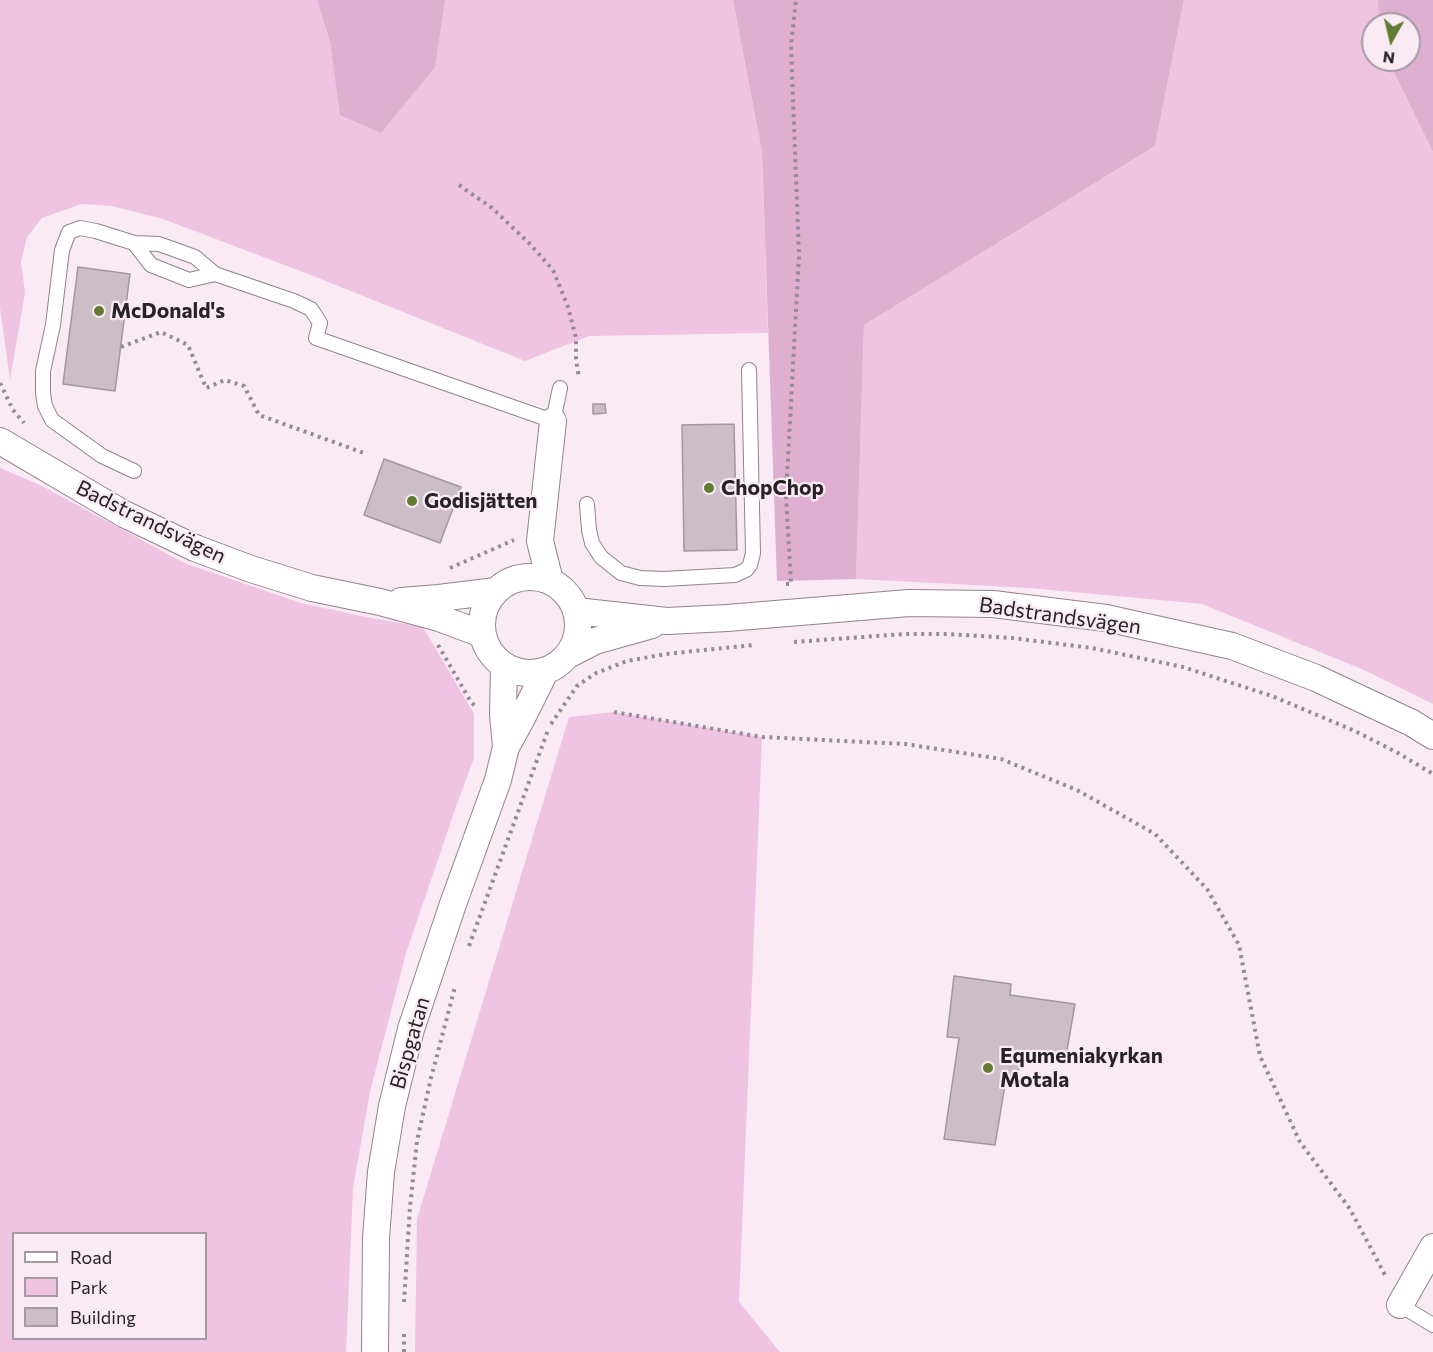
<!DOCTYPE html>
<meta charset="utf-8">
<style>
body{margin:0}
#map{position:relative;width:1433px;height:1352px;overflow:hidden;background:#f9eaf4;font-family:Commissioner,sans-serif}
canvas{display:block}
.legend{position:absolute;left:12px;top:1232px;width:195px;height:108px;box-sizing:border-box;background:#f9eaf4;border:2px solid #a59aa1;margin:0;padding:8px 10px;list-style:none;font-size:18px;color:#272225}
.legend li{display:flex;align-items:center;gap:12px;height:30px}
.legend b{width:30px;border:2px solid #a59aa1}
.north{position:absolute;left:1361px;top:12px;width:60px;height:60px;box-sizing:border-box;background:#f9eaf4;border:2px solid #a59aa1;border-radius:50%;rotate:188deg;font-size:16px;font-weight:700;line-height:24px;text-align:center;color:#272225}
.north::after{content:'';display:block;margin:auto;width:21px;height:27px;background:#607c31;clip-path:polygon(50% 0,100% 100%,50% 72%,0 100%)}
</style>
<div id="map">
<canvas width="1433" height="1352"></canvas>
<ul class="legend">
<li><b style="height:8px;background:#fff"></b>Road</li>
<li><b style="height:16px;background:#efc4e2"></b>Park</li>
<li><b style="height:16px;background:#ccbdc7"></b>Building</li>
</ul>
<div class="north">N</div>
</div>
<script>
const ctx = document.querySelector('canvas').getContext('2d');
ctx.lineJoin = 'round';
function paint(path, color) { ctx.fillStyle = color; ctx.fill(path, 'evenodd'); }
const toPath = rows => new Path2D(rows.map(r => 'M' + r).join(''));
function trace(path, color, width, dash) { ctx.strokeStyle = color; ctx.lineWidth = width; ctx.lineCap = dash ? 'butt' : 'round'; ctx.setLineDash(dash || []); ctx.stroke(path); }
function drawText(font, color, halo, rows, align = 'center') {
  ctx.font = font + ' Commissioner,sans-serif'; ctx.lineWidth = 4.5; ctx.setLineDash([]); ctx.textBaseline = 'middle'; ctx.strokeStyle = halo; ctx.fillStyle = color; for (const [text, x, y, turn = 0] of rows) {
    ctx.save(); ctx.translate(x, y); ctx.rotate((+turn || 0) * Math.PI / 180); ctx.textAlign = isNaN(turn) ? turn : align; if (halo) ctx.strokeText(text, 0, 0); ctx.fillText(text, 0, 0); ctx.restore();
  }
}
paint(toPath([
 [0,0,733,0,762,152,768,333,589,336,525,361,311,275,163,219,112,206,81,204,42,218,27,237,21,262,25,293,10,380,0,308],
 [1184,0,1378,0,1379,24,1373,24,1373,60,1388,60,1433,152,1433,704,1364,670,1202,604,1030,588,856,579,864,325,1155,146],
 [0,468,42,486,184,563,301,603,366,617,423,627,474,714,474,758,458,801,406,953,370,1092,353,1188,346,1352,0,1352],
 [14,1234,206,1234,206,1338,14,1338],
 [614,712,762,737,739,1302,780,1352,415,1352,417,1219,569,717]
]), '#efc4e2');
paint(toPath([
 [317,0,445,0,435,67,381,133,340,115,330,41],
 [733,0,1184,0,1155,146,864,325,856,579,777,581,762,152],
 [1378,0,1433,0,1433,152,1388,60,1409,60,1409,24,1379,24]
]), '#deafd0');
const building = toPath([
 [78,267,130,274,115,391,63,384,78,267],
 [593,404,605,404,606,413,593,414,593,404],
 [734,424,737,550,684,551,682,425,734,424],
 [384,459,461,487,440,543,364,515,384,459],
 [954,976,1011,984,1010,995,1075,1004,1066,1056,1039,1054,1006,1079,995,1145,944,1139,959,1038,947,1037,954,976]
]);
paint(building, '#ccbdc7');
trace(building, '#a496a0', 1.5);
const service = toPath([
 [134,243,151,265,189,280,215,274],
 [134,471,102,456,52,420,45,406,43,393,43,371,53,325,62,250,69,232,80,228,96,231,134,243,159,244,195,257,215,274,294,301,311,309,320,323,316,338,553,421,560,388],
 [587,504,589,530,592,543,601,557,621,573,640,578,664,579,735,575,746,570,750,565,753,553,749,370],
 [1400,1305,1433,1325]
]);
const minor = toPath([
 [0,441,124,514,195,548,251,569,312,588,380,602,439,618,482,634],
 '482 625a48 48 0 1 1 96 0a48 48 0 1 1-96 0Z',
 [550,581,540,541,553,421],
 [401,601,439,598,496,591],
 [576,611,667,621,727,618,909,603,993,604,1106,618,1232,646,1316,678,1412,723,1433,736],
 [568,655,595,641,652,625],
 [504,666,503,714,506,747],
 [1400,1305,1433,1247],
 [375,1352,376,1238,381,1172,392,1106,411,1029,453,904,498,780,506,747,522,718,545,672]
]);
trace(service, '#91838d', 16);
trace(minor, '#91838d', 28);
trace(toPath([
 [459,185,492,208,529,243,553,270,568,307,576,338,576,359,579,378],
 [121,347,161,332,188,345,206,388,225,380,244,386,259,415,364,453],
 [0,383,13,410,24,423],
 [450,568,514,540],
 [786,584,791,584,786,495,799,256,791,45,796,0],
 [794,642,904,634,947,634,1012,638,1092,648,1183,667,1272,696,1355,731,1398,753,1433,774],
 [438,645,471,702,476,707],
 [614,712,762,737,905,744,1001,759,1077,790,1155,834,1207,889,1239,945,1260,1056,1300,1142,1350,1209,1386,1277],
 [551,724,577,686,596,673,627,661,666,654,753,645],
 [469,946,548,730],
 [404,1302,410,1207,417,1141,431,1078,455,987],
 [404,1352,404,1330]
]), '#958b92', 4, [3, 4.5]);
trace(service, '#fff', 14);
trace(minor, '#fff', 26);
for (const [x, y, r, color] of [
 [99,311,6,"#607c31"],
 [709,488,6,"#607c31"],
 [412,501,6,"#607c31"],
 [988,1068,6,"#607c31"]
]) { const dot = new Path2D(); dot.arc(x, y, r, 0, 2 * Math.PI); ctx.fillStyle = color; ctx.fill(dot); trace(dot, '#f9eaf4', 2); }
drawText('bold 21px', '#272225', '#f9eaf4', [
 ["McDonald's",111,311],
 ["ChopChop",721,488],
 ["Godisjätten",424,501],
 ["Equmeniakyrkan",1000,1056],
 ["Motala",1000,1080]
], 'left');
drawText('21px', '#272225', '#f9eaf4', [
 ["Badstrandsvägen",151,522,26],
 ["Badstrandsvägen",1060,616,8],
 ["Bispgatan",410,1043,-74]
]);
</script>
